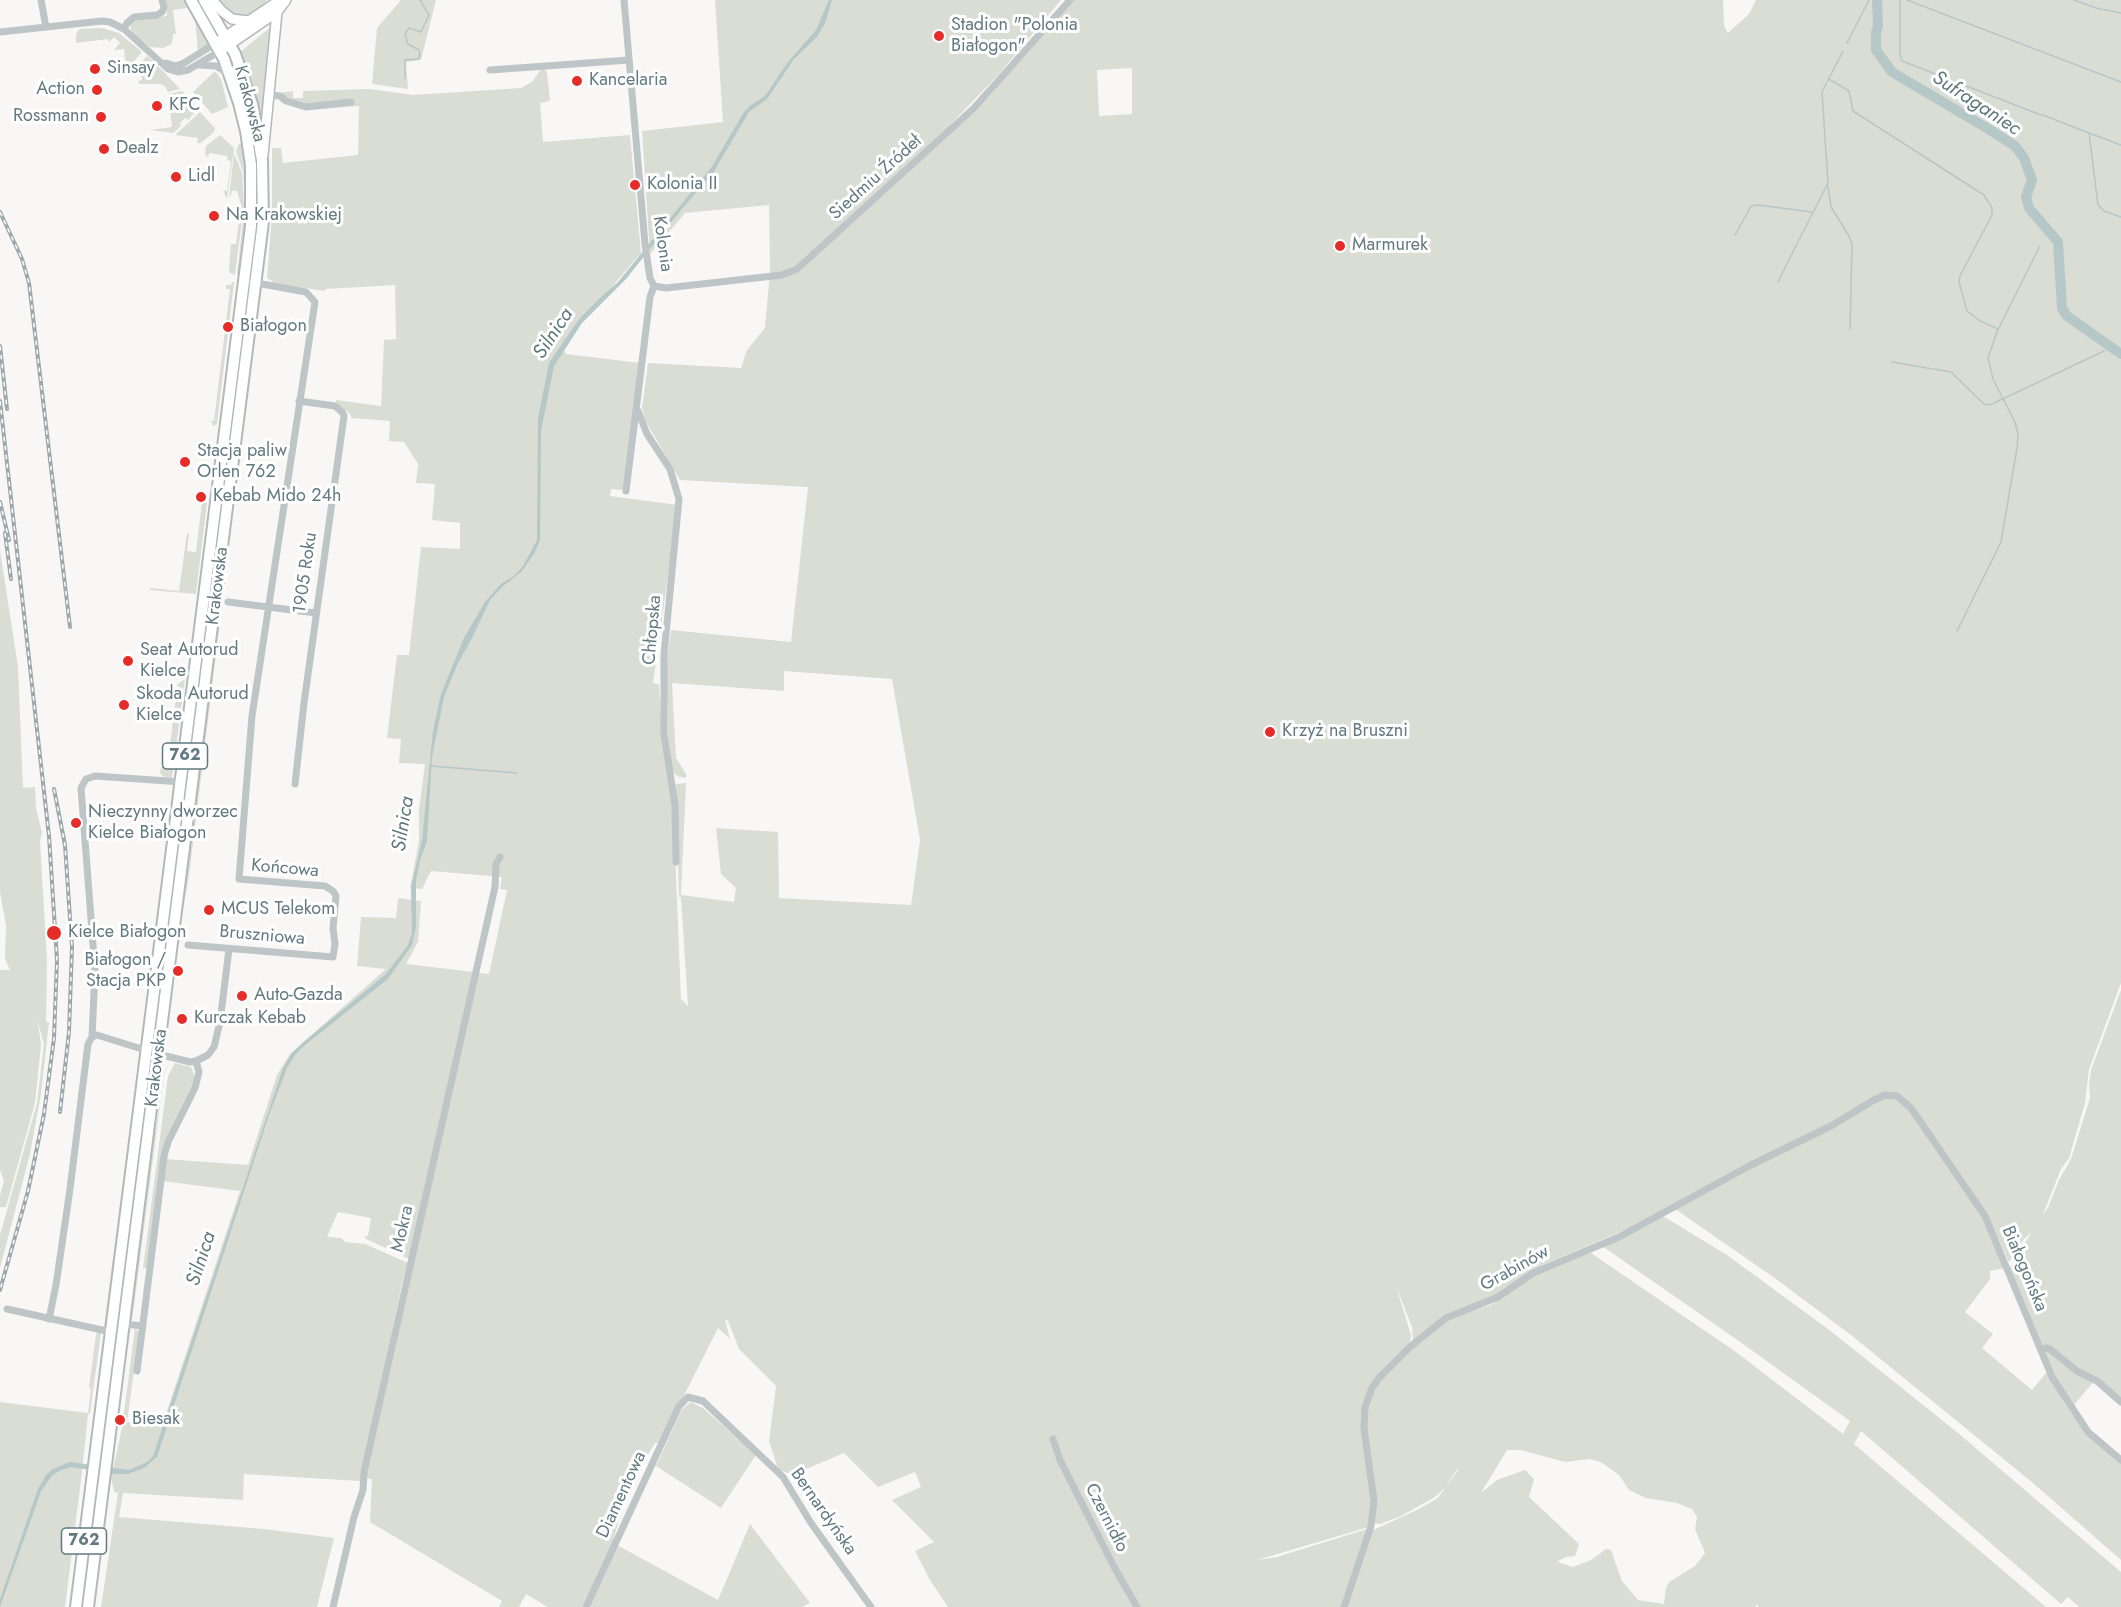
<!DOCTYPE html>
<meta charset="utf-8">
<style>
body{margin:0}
canvas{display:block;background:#f8f7f5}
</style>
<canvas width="2121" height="1607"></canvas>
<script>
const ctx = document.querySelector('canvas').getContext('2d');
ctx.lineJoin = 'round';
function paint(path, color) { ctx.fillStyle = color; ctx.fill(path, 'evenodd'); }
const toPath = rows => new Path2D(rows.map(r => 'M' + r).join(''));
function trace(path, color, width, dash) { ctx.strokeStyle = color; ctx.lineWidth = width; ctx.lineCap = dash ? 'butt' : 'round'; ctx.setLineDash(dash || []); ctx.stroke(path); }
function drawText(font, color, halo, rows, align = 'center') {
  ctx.font = font + ' Jost,sans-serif'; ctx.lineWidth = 6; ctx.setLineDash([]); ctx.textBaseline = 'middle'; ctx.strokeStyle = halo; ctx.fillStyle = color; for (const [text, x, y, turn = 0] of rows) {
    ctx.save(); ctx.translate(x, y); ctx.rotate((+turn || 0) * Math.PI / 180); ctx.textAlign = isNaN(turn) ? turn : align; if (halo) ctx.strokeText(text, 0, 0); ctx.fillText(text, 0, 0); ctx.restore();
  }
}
paint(toPath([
 [165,0,185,0,209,40,207,46,198,52,195,18,187,8,173,10,176,34,173,34,172,44,163,48,150,47,134,35,130,27,131,23,136,20,167,16],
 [216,0,267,0,264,7,249,17,237,18],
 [401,0,436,0,421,60,406,62,408,89,372,84,377,28],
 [715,0,1061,0,998,75,950,125,958,127,989,96,1073,0,1723,0,1724,26,1728,33,1749,14,1756,0,2121,0,2121,983,2089,1069,2085,1103,2069,1158,2061,1169,2043,1214,2048,1208,2059,1180,2071,1159,2090,1098,2089,1085,2091,1070,2121,990,2121,1399,2096,1379,2073,1406,2055,1377,2010,1268,2031,1233,2024,1239,2009,1262,1987,1214,1984,1219,2005,1268,1990,1271,1990,1279,1965,1312,1993,1334,1982,1348,2032,1390,2047,1372,2065,1404,2082,1427,2121,1463,2121,1560,2033,1483,1851,1335,1776,1279,1675,1209,1542,1265,1498,1294,1453,1313,1413,1343,1412,1327,1396,1286,1411,1335,1410,1345,1382,1371,1364,1403,1372,1501,1369,1527,1257,1560,1277,1557,1367,1529,1342,1607,948,1607,930,1580,915,1551,934,1542,892,1500,921,1487,915,1472,878,1487,844,1453,792,1475,778,1469,769,1441,776,1386,739,1349,728,1321,725,1319,730,1339,718,1328,660,1443,655,1443,645,1459,635,1483,628,1489,613,1541,582,1607,548,1607,526,1594,519,1607,499,1607,502,1601,370,1522,372,1479,365,1478,479,973,489,974,507,890,500,889,502,877,431,871,422,889,410,888,419,841,419,809,425,764,399,763,401,739,387,738,397,655,409,655,421,547,460,549,460,523,432,520,435,484,416,483,418,464,404,442,389,441,390,421,351,418,351,415,336,403,336,400,381,406,384,340,396,339,395,285,326,289,325,291,272,283,272,281,267,278,272,215,272,148,281,148,283,163,358,155,359,106,308,110,308,107,290,101,279,93,293,91,293,98,303,98,303,91,370,89,413,95,521,88,532,82,541,69,545,69,547,73,550,101,540,103,543,142,630,135,641,253,598,303,579,319,563,348,566,354,640,363,624,490,611,489,610,496,678,505,653,683,659,684,662,731,673,804,681,999,688,1006,681,897,679,897,676,784,686,783,681,895,734,902,736,888,721,874,716,828,778,832,779,898,911,905,920,840,892,679,784,671,784,691,672,683,676,758,686,774,686,778,679,777,672,772,668,734,666,668,671,630,791,642,808,487,680,480,645,420,642,408,648,363,741,368,747,350,765,328,770,271,769,205,685,213,650,254,642,131,723,122],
 [1132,68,1132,114,1099,116,1097,70],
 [272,26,263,113,261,125,239,53],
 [102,28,119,33,142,52,131,65,132,75,127,76,124,49,114,50,120,43,114,37,109,42,108,39,76,43,76,35,79,29],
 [147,56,162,70,180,89,168,92,165,86,161,84,139,84,138,81,142,80,141,71,137,72,137,67],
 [215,71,221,79,228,107,212,114,193,92],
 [182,91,198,109,188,120,185,118,180,123,181,126,173,133,150,130,172,127,168,94],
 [200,112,215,128,214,132,201,143,197,143,198,138,175,135],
 [220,135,234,148,227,199,223,190,227,191,231,161,227,160,227,156,209,153,208,158,205,154,206,146],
 [241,143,245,153,248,206,241,273,237,275,245,203,243,172,236,151,239,144],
 [234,153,242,173,244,204,235,275,230,273,229,268,231,244,236,244,241,205,237,191,233,190,229,198],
 [232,282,234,282,217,424,213,426,211,421,214,421,230,289,226,289,226,285,231,285],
 [229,442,230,443,162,984,164,947],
 [202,502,207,503,196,594,150,590,151,588,179,591,187,533,189,534,187,551,196,552],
 [229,548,189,876,182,915,181,909,227,549],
 [0,550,18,667,23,788,35,787,36,808,42,833,40,840,47,962,46,1022,49,1022,41,1094,30,1154,0,1268,0,1235,37,1103,44,1044,38,1022,41,1045,35,1103,6,1207,0,1207,0,1196,4,1181,0,1170,0,970,10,970,5,959,6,925,0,892],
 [185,679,172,778,164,777,160,773,161,767,167,767,178,684],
 [398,898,421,901,418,942,406,964,474,972,409,1259,366,1239,365,1236,368,1236,371,1218,338,1212,327,1237,341,1238,345,1242,365,1244,408,1263,402,1283,360,1481,244,1474,243,1500,123,1493,119,1517,264,1529,334,1538,317,1607,101,1607,118,1493,114,1492,111,1478,122,1428,135,1328,139,1333,127,1422,162,1426,240,1191,162,1181,165,1159,248,1165,277,1075,290,1054,386,969,357,966,361,917,396,918],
 [169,1063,164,1074,132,1321,129,1317,148,1162,156,1128,163,1074],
 [175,1063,191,1067,196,1080,168,1138,148,1269,143,1268,168,1076],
 [130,1128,131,1128,131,1146,107,1325,104,1327],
 [1663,1216,1727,1255,1832,1332,1958,1433,2121,1572,2121,1607,2079,1607,2068,1597,2061,1604,1861,1431,1854,1444,2046,1607,1759,1607,1756,1604,1756,1607,1345,1607,1371,1531,1417,1510,1438,1498,1458,1470,1457,1469,1445,1488,1435,1497,1401,1516,1380,1524,1374,1523,1367,1439,1366,1407,1379,1382,1411,1349,1448,1319,1490,1305,1503,1298,1533,1275,1588,1251,1736,1352,1843,1434,1850,1421,1736,1339,1602,1246],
 [1507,1450,1521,1450,1565,1462,1590,1459,1601,1462,1619,1475,1629,1490,1646,1498,1677,1503,1692,1509,1697,1517,1695,1529,1705,1553,1695,1566,1669,1582,1666,1588,1664,1604,1638,1600,1622,1581,1611,1550,1606,1549,1591,1560,1573,1567,1560,1563,1558,1561,1566,1557,1575,1556,1579,1544,1529,1497,1534,1479,1525,1470,1497,1480,1481,1493],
 [98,1332,101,1333,90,1413,88,1414,82,1472,65,1607,0,1607,0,1402,88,1413,91,1389,89,1388,96,1334],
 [691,1402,703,1408,756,1455,721,1508,656,1466,682,1409],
 [750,1524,810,1603,802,1607,588,1607,617,1545,718,1600]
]), '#d9ddd4');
paint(toPath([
 [829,0,832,0,825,23,817,37,794,59,767,99,749,112,713,173,681,210,626,279,582,323,554,366,541,431,540,540,534,554,522,571,502,587,490,600,471,640,458,663,444,697,432,757,427,841,420,860,416,880,416,927,412,945,388,979,305,1045,295,1055,287,1068,269,1115,157,1457,144,1468,128,1474,115,1474,71,1467,59,1471,52,1476,41,1491,0,1607,0,1599,38,1489,46,1475,53,1469,70,1462,129,1470,147,1462,153,1456,283,1068,292,1053,306,1040,386,974,408,945,412,933,411,888,422,840,433,731,441,694,464,638,485,602,501,584,514,576,523,566,537,540,538,418,549,363,579,319,602,296,618,282,711,168,744,112,751,105,765,96,788,62,816,30]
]), '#b6c7c8');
trace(toPath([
 [1900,0,1900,56,1902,61,2041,115],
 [1907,0,2121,82],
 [2074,0,2096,8,2121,13],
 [1847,43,1869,0],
 [405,78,405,60,418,59,420,56,419,50,408,44,405,34,409,28,421,32,429,15,420,0],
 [1829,79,1849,91,1853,111,1984,195,1992,208,1992,215,1960,276,1959,282,1967,311,1980,321,1998,329,1988,358,1993,379,2015,422,2018,434,2017,448,2001,542,1957,631],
 [2043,115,2089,133,2098,205,2104,211,2121,217],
 [2089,133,2121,145],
 [1828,186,1831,207,1849,236,1852,244,1850,329],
 [1735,235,1751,206,1758,205,1812,212],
 [1799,240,1828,183,1822,92,1843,51],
 [1778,282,1798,242],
 [1999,328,2040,246],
 [2106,350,2110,347],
 [1892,362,1951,372,1984,404,1990,405,2104,351],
 [431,766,517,773]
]), '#b6c7c8', 1.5);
trace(toPath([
 [1877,0,1878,26,1876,32,1876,50,1892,72,1990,130,2015,146,2024,158,2032,180,2026,197,2029,208,2058,242,2062,308,2067,316,2121,354]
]), '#b6c7c8', 10);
const secondary = toPath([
 [212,0,222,11,232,19,249,21],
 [216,43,274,4,284,0],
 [220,51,277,12,286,0],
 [263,155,277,12]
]);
const primary = toPath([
 [76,1607,251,226,251,165,246,131,239,103,224,59,191,0],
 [88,1607,263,222,262,160,252,104,235,54,204,0]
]);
trace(secondary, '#b0b9bc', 12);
trace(primary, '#b2b9bb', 14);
trace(toPath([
 [41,0,46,27],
 [624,0,645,244,650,278,654,286],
 [124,29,127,23,134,17,157,15,162,12,164,7,162,0],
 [0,32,102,21,110,22,124,29,168,69,178,72,188,70,220,51],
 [166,63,176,66,184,63,216,43],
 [198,65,216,66,229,74],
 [490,70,629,60],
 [269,95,280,96,286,101,306,107,351,102],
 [654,286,666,288,782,275,797,269,974,108,1070,0],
 [638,411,647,434,670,469,679,499,664,655,664,734,675,805,676,862],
 [626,491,650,297,654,286],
 [228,602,316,613],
 [295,784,304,703,344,416,342,412,335,406,299,401],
 [188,945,333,957,335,944,333,928,336,896,333,891,325,886,239,879,252,716,315,302,306,292,251,282],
 [92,1037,97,1035,158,1054,190,1062,196,1061,208,1055,214,1047,220,1022,229,949],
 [7,1309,111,1332],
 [49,1319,56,1285,70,1189,88,1044,92,1037,95,971,81,788,86,779,95,776,182,782],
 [124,1324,143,1326],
 [2041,1349,2047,1348,2051,1350,2077,1371,2097,1381,2121,1402],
 [137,1371,164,1156,168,1142,195,1088,199,1072,196,1061],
 [1053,1439,1060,1460,1113,1565,1137,1607],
 [333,1607,354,1517,363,1490,364,1472,495,887,496,864,500,857],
 [586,1607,679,1406,688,1397,703,1401,783,1477,811,1523,871,1607],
 [1344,1607,1371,1526,1374,1501,1364,1428,1365,1407,1372,1388,1379,1378,1411,1346,1446,1318,1498,1297,1533,1273,1619,1237,1751,1165,1831,1126,1874,1100,1885,1095,1897,1096,1911,1108,1985,1216,2052,1377,2088,1432,2121,1460]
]), '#bec5c7', 7);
trace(secondary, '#fff', 9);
trace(primary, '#fff', 10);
const rail = toPath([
 [0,212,22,259,29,283,70,627],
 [0,346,7,409],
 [0,401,49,836,57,960,54,1038,44,1114,28,1191,0,1290],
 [0,502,9,540],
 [5,533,11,579],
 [54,789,65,845,72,947,69,1032,60,1112]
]);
trace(rail, '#9da8ac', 4);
trace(rail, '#fff', 1.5, [4.5]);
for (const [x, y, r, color] of [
 [939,36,6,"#e52c28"],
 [95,69,6,"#e52c28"],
 [577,81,6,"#e52c28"],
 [97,90,6,"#e52c28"],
 [157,106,6,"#e52c28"],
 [101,117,6,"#e52c28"],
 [104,149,6,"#e52c28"],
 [176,177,6,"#e52c28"],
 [635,185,6,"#e52c28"],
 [214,216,6,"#e52c28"],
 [1340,246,6,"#e52c28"],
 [228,327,6,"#e52c28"],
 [185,462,6,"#e52c28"],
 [201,497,6,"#e52c28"],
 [128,661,6,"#e52c28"],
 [124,705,6,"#e52c28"],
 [1270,732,6,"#e52c28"],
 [76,823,6,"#e52c28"],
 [209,910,6,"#e52c28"],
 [54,933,8,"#e52c28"],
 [178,971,6,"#e52c28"],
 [242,996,6,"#e52c28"],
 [182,1019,6,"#e52c28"],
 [120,1420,6,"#e52c28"]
]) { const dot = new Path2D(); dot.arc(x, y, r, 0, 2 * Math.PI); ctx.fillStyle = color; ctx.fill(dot); trace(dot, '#fff', 2); }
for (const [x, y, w] of [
 [185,756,45],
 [84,1541,45]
]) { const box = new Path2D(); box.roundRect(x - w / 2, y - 13, w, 26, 4.5); ctx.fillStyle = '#fff'; ctx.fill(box); trace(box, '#627a80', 1.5); }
drawText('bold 16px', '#627a80', null, [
 ["762",185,756],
 ["762",84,1541]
]);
drawText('18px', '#627a80', '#fff', [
 ["Stadion \"Polonia",951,26],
 ["Białogon\"",951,47],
 ["Sinsay",107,69],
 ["Kancelaria",589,81],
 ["Action",85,90,"right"],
 ["KFC",169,106],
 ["Rossmann",89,117,"right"],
 ["Dealz",116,149],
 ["Lidl",188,177],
 ["Kolonia II",647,185],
 ["Na Krakowskiej",226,216],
 ["Marmurek",1352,246],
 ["Białogon",240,327],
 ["Stacja paliw",197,452],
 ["Orlen 762",197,473],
 ["Kebab Mido 24h",213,497],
 ["Seat Autorud",140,651],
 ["Kielce",140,672],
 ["Skoda Autorud",136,695],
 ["Kielce",136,716],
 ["Krzyż na Bruszni",1282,732],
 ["Nieczynny dworzec",88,813],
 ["Kielce Białogon",88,834],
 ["MCUS Telekom",221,910],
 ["Kielce Białogon",68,933],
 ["Białogon /",166,961,"right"],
 ["Stacja PKP",166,982,"right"],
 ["Auto-Gazda",254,996],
 ["Kurczak Kebab",194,1019],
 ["Biesak",132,1420]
], 'left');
drawText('18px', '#627a80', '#fff', [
 ["Krakowska",249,104,75],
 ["Siedmiu Źródeł",876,178,-42],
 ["Kolonia",662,244,82],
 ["1905 Roku",306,573,-82],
 ["Krakowska",218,586,-83],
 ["Chłopska",653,630,-85],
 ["Końcowa",285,869,5],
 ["Bruszniowa",262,936,5],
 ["Krakowska",157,1068,-83],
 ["Mokra",403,1229,-77],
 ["Grabinów",1515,1269,-29],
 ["Białogońska",2024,1269,67],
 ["Diamentowa",622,1495,-65],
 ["Bernardyńska",823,1512,55],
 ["Czernidło",1106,1518,63]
]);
drawText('italic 20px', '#5e797b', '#fff', [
 ["Sufraganiec",1976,104,33],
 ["Silnica",554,334,-57],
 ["Silnica",404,824,-81],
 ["Silnica",202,1259,-72]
]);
</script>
